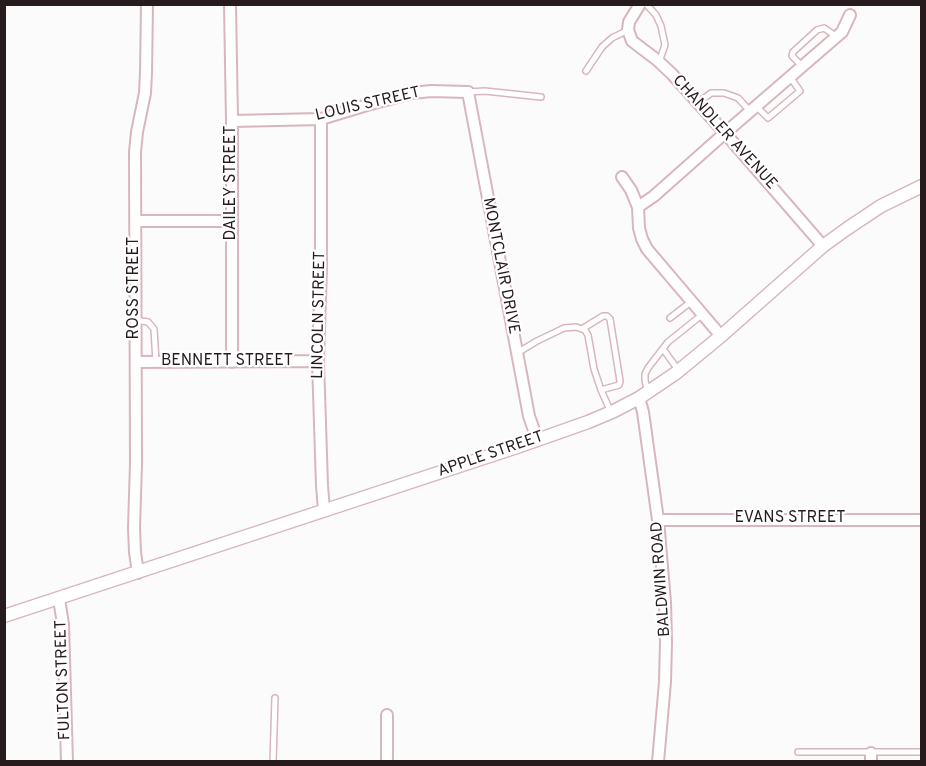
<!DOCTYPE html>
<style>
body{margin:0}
#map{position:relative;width:926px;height:766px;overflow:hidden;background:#fbfbfb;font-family:Overpass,sans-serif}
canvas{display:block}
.frame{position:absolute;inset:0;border:6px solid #281b1e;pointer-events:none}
</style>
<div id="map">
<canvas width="926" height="766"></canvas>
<div class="frame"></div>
</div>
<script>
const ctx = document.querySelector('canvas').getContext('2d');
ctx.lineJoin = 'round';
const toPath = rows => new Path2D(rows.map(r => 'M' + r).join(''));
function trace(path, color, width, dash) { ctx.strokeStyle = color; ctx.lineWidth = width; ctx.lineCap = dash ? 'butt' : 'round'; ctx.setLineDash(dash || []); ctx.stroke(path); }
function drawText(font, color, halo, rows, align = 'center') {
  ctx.font = font + ' Overpass,sans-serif'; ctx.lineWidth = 4.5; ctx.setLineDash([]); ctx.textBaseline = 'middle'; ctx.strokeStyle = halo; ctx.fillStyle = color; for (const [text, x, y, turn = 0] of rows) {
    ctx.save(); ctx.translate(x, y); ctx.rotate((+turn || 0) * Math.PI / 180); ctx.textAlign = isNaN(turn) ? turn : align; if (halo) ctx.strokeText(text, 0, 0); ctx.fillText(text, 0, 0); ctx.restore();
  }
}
const service = toPath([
 [646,4,656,15,661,26,665,45,659,62],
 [802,66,792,56,793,52,817,30,824,28,837,37],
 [586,71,602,47,612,38,628,30],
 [468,92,485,91,541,97],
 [698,103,711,93,724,93,738,98,750,111],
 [756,106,768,118,800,91,790,77],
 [670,318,692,301],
 [135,320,148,322,154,329,156,362],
 [582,329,603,316,607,316,610,319,620,381,619,385,601,390],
 [663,349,679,371],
 [517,353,537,341,564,328,576,327,585,330,588,335,594,369,601,390,609,408,613,410],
 [648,391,645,381,645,374,648,368,668,342,703,314],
 [798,752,922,752],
 [273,762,275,698]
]);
const minor = toPath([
 [230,4,232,121,232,362],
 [640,4,629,22,628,30,632,41,657,60,672,74,725,133,823,246],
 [321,119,321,267,318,361,322,486,324,510],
 [232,121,321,119,367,105,412,93,431,91,468,92,529,416,537,439],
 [622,177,631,190,638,207,639,228,642,239,647,249,721,336],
 [638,207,654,196,725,133,842,32,850,15],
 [135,221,232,221],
 [136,362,318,361],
 [639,398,643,412,658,520,665,602,666,642,665,682,658,762],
 [658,520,922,520],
 [138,573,135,552,134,528,136,463,135,152,137,132,145,93,146,73,147,4],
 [59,599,63,624,67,762],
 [871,753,871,762],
 [387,762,387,715]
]);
const tertiary = toPath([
 [4,616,520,446,588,422,614,411,639,398,676,373,721,336,823,246,848,228,881,206,922,186]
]);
trace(service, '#d9b6bd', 8);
trace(minor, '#d9b6bd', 14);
trace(tertiary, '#d9b6bd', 15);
trace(service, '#fff', 5);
trace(minor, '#fff', 10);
trace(tertiary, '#fff', 12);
drawText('16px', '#281b1e', '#fff', [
 ["LOUIS STREET",368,105,-13],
 ["CHANDLER AVENUE",724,133,48],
 ["DAILEY STREET",232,183,-90],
 ["MONTCLAIR DRIVE",500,266,79],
 ["ROSS STREET",135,288,-90],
 ["LINCOLN STREET",320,315,-89],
 ["BENNETT STREET",227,362],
 ["APPLE STREET",491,455,-19],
 ["EVANS STREET",790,519],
 ["BALDWIN ROAD",662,579,-94],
 ["FULTON STREET",64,680,-92]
]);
</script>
